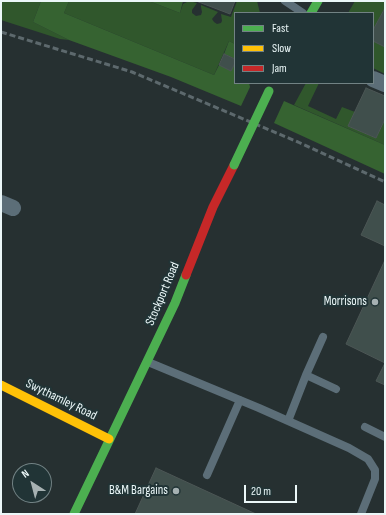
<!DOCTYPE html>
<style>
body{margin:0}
#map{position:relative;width:386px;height:515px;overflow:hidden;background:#263031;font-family:"Sofia Sans Condensed",sans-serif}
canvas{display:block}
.frame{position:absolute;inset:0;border:2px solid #ebf7f8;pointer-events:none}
.legend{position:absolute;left:234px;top:12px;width:140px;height:72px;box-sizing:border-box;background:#213436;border:1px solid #728284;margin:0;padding:5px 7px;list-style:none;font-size:12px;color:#ebf7f8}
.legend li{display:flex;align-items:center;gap:8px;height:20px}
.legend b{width:20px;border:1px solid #728284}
.north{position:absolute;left:12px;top:463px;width:40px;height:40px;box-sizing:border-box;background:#213436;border:1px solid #728284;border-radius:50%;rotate:324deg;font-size:11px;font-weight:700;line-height:16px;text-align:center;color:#ebf7f8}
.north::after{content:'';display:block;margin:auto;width:14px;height:18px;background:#a6b1b2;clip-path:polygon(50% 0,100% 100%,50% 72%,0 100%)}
.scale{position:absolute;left:244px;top:485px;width:53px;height:18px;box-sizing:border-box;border:2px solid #ebf7f8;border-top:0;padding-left:5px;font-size:12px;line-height:14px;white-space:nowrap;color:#ebf7f8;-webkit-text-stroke:3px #213436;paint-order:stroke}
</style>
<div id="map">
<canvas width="386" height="515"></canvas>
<div class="frame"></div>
<ul class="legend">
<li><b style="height:5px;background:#4caf50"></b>Fast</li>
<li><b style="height:5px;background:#ffc107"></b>Slow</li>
<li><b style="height:5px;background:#c62828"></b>Jam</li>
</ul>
<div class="north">N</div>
<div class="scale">20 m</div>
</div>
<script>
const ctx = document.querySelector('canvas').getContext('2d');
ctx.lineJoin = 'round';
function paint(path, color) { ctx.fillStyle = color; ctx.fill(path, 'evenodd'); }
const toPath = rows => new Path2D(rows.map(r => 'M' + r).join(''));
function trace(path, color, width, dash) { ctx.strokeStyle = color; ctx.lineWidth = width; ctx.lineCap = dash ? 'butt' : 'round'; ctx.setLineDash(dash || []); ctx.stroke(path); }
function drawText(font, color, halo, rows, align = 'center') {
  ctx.font = font + ' "Sofia Sans Condensed",sans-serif'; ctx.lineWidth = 4; ctx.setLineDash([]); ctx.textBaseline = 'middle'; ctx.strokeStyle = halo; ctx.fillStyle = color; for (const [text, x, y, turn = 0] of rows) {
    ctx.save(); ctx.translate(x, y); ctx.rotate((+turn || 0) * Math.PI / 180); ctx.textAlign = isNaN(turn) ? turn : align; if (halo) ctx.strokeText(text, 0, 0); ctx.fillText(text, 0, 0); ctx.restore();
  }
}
paint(toPath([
 [1,1,41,1,33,22,69,40,60,39,1,20],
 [69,1,149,1,180,13,183,4,189,1,197,3,192,10,192,13,196,16,201,15,202,12,201,7,201,5,218,12,212,19,214,22,217,24,221,23,222,21,221,14,231,17,237,1,257,1,260,13,235,13,235,44,229,41,214,75,64,13],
 [355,1,385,1,385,8,373,30,373,13,348,13],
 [373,41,385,47,385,74,373,68],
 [306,83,319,83,308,106,336,119,342,107,355,112,349,126,376,138,385,119,385,145,294,105]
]), '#30572c');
paint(toPath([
 [41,1,69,1,64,13,214,75,219,65,231,71,235,63,235,83,249,83,250,87,241,106,171,77,69,40,33,22],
 [149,1,183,1,180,13],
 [229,41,235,44,235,59,224,54],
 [284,101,385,145,385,174,274,123]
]), '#366331');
const building = toPath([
 [196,1,235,1,230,14,196,1],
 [385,8,385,47,373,41,373,30,385,8],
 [224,54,235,59,235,63,231,71,219,65,224,54],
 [366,88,385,96,385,119,376,138,348,126,366,88],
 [377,201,385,205,385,246,361,235,377,201],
 [385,260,385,385,376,381,385,363,346,344,385,260],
 [156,468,256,514,135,514,156,468]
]);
paint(building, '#404f4c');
trace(building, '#4c5655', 1);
trace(toPath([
 [285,1,303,13],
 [148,362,259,408,349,448,368,459,375,470,375,479,361,514],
 [306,375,336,389],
 [288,421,306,375,323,337],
 [365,427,385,437],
 [207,475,240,400]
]), '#5c6e78', 8);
trace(toPath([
 [373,79,385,84],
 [1,203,13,208]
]), '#5c6e78', 16);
trace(toPath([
 [311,13,318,1],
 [74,514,175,303,186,275]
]), '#4caf50', 9);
trace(toPath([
 [1,385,109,439]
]), '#ffc107', 9);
trace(toPath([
 [186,275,213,207,234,165]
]), '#c62828', 9);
trace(toPath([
 [1,32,132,72,298,142,385,182]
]), '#5d696d', 3, [6, 3]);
trace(toPath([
 [234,165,269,91]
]), '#4caf50', 9);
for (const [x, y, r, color] of [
 [375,302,4,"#a6b1b2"],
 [176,491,4,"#a6b1b2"]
]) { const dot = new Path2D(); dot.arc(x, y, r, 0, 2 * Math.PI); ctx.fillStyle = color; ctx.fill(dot); trace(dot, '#213436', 1.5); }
drawText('13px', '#ebf7f8', '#213436', [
 ["Stockport Road",163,294,-67],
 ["Swythamley Road",61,400,26]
]);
drawText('13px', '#ebf7f8', '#213436', [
 ["Morrisons",367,302],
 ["B&M Bargains",168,491]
], 'right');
</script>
